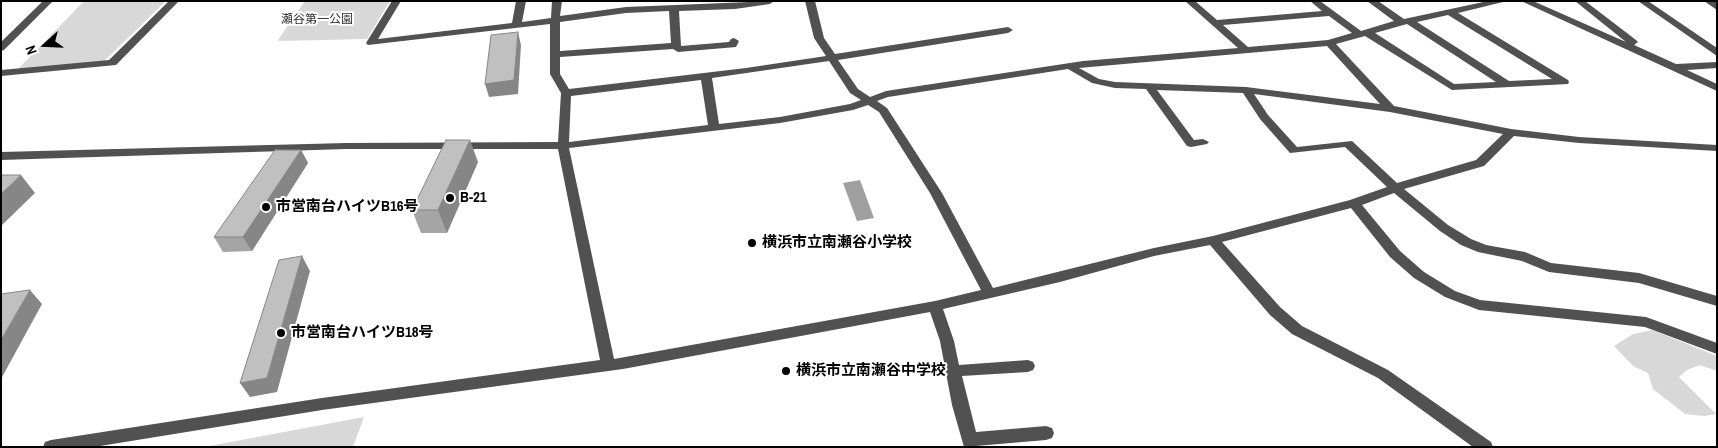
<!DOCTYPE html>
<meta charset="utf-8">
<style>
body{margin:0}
#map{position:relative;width:1718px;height:448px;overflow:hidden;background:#fff;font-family:"Archivo Narrow",sans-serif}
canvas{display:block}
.frame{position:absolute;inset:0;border:2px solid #000;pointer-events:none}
.north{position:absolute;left:20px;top:20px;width:50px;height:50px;-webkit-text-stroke:4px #fff;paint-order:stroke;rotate:250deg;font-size:14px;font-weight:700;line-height:20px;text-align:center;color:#000}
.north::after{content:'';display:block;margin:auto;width:18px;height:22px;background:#000;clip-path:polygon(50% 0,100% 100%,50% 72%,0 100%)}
</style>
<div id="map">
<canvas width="1718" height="448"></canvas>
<div class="frame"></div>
<div class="north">N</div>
</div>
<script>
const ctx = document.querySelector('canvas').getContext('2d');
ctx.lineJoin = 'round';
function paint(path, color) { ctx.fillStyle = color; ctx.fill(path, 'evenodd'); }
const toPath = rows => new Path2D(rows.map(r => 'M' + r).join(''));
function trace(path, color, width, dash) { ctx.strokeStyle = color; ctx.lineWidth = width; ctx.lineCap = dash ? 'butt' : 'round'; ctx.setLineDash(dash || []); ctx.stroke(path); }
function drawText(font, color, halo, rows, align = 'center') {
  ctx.font = font + ' "Archivo Narrow","Noto Sans JP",sans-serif'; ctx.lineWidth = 4; ctx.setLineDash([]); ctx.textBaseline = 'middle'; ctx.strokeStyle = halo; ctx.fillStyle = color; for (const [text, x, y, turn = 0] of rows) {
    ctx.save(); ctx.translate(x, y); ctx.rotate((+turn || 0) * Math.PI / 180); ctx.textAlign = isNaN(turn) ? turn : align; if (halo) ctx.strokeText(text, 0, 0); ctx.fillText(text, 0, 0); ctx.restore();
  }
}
paint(toPath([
 [84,1,166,1,101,64,18,69],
 [305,1,390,1,367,39,279,41,278,40],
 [1652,330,1717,356,1717,371,1700,365,1687,370,1679,377,1716,414,1704,416,1685,414,1653,389,1648,373,1633,366,1614,346,1633,334],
 [364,417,353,447,204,447]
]), '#d8d8d8');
paint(toPath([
 [860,180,874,218,857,221,843,183]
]), '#9f9f9f');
paint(toPath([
 [43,1,53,1,4,50,1,51,1,42,43,1],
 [169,1,179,1,116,65,1,76,1,70,109,60,169,1],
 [392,1,401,1,378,39,512,23,516,1,526,1,522,22,551,18,552,1,562,1,560,16,626,7,774,1,770,4,735,9,679,11,681,46,729,42,731,39,734,38,739,41,736,47,678,52,673,49,560,57,560,74,569,89,746,68,826,56,814,38,805,1,815,1,824,38,835,54,1008,27,1013,30,1008,33,838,60,858,89,870,97,886,91,1083,61,1238,48,1185,1,1195,1,1217,20,1322,11,1310,1,1320,1,1361,31,1394,21,1367,1,1378,1,1404,19,1488,1,1507,1,1458,13,1568,80,1569,82,1568,84,1452,90,1365,36,1336,44,1394,106,1511,129,1579,137,1717,145,1717,151,1579,143,1514,136,1484,166,1404,189,1448,225,1471,239,1486,245,1525,252,1551,263,1639,273,1717,296,1717,306,1639,283,1549,272,1522,261,1478,252,1461,245,1440,231,1394,193,1362,205,1400,251,1424,272,1455,291,1480,300,1646,317,1717,343,1717,354,1645,327,1479,310,1445,297,1414,278,1390,257,1351,208,1222,242,1280,307,1302,326,1388,370,1491,442,1493,447,1473,447,1378,378,1292,334,1270,315,1210,245,1154,256,1060,282,943,309,954,341,959,365,1028,360,1033,362,1035,366,1033,370,1028,372,962,376,976,432,1046,426,1052,428,1054,433,1052,438,1046,440,964,447,952,405,940,341,930,312,623,369,322,410,94,447,43,447,45,442,51,440,322,398,600,360,558,149,346,149,1,160,1,152,346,143,558,142,561,93,550,74,550,24,368,45,366,43,392,1],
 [669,11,671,43,560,51,560,22,626,13,669,11],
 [1448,15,1552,79,1509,81,1417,22,1448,15],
 [1329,16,1352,33,1328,40,1248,47,1223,25,1329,16],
 [1407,24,1496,82,1454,84,1375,33,1407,24],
 [1327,46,1380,104,1246,87,1115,82,1099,79,1079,68,1327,46],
 [829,61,850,93,861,100,850,104,780,117,719,124,712,78,829,61],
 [1068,69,1092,83,1115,88,1146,89,1187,146,1191,147,1207,144,1209,142,1203,139,1194,140,1157,90,1243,93,1260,119,1290,153,1345,147,1387,187,1350,200,1213,236,1154,248,993,288,942,193,887,108,877,101,888,97,1068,69],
 [701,80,708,125,569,142,571,96,701,80],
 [1254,94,1390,112,1503,134,1476,160,1397,183,1352,141,1297,147,1268,115,1254,94],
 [868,105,879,112,930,193,981,290,935,301,614,359,569,148,780,123,853,110,868,105],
 [1521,1,1533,1,1626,42,1575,1,1585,1,1636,40,1638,42,1634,45,1676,64,1717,62,1717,68,1687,70,1717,84,1717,91,1521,1],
 [1638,1,1648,1,1717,48,1717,56,1638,1],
 [1704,1,1715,1,1717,3,1717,10,1704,1]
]), '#515151');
paint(toPath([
 [301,150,308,163,252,251,223,252,214,237],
 [478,162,447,233,421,233,412,210]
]), '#a5a5a5');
paint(toPath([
 [518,32,521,45,518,94,489,97,485,84],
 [470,140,478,162,447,233,438,210],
 [301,150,308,163,252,251,243,237],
 [21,175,35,193,1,226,1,194],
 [302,256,310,271,277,392,250,397,240,383],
 [30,290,42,304,1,379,1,340]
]), '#868686');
const building = toPath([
 [518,32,514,80,485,84,491,35,518,32],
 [446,140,470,140,438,210,412,210,446,140],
 [275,150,301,150,243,237,214,237,275,150],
 [1,175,21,175,1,194,1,175],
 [302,256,267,378,240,383,279,260,302,256],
 [30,290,1,340,1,294,30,290]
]);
paint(building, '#c0c0c0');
trace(building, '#868686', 1);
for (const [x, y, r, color] of [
 [450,198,5,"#000"],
 [266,207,5,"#000"],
 [752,243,5,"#000"],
 [281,333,5,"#000"],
 [786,371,5,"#000"]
]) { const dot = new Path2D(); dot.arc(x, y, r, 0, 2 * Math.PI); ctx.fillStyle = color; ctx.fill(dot); trace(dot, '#fff', 2); }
drawText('12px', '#2f2f2f', '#fff', [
 ["瀬谷第一公園",317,20]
]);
drawText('bold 15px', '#000', '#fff', [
 ["B-21",460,198],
 ["市営南台ハイツB16号",276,207],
 ["横浜市立南瀬谷小学校",762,243],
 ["市営南台ハイツB18号",291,333],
 ["横浜市立南瀬谷中学校",796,371]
], 'left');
</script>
